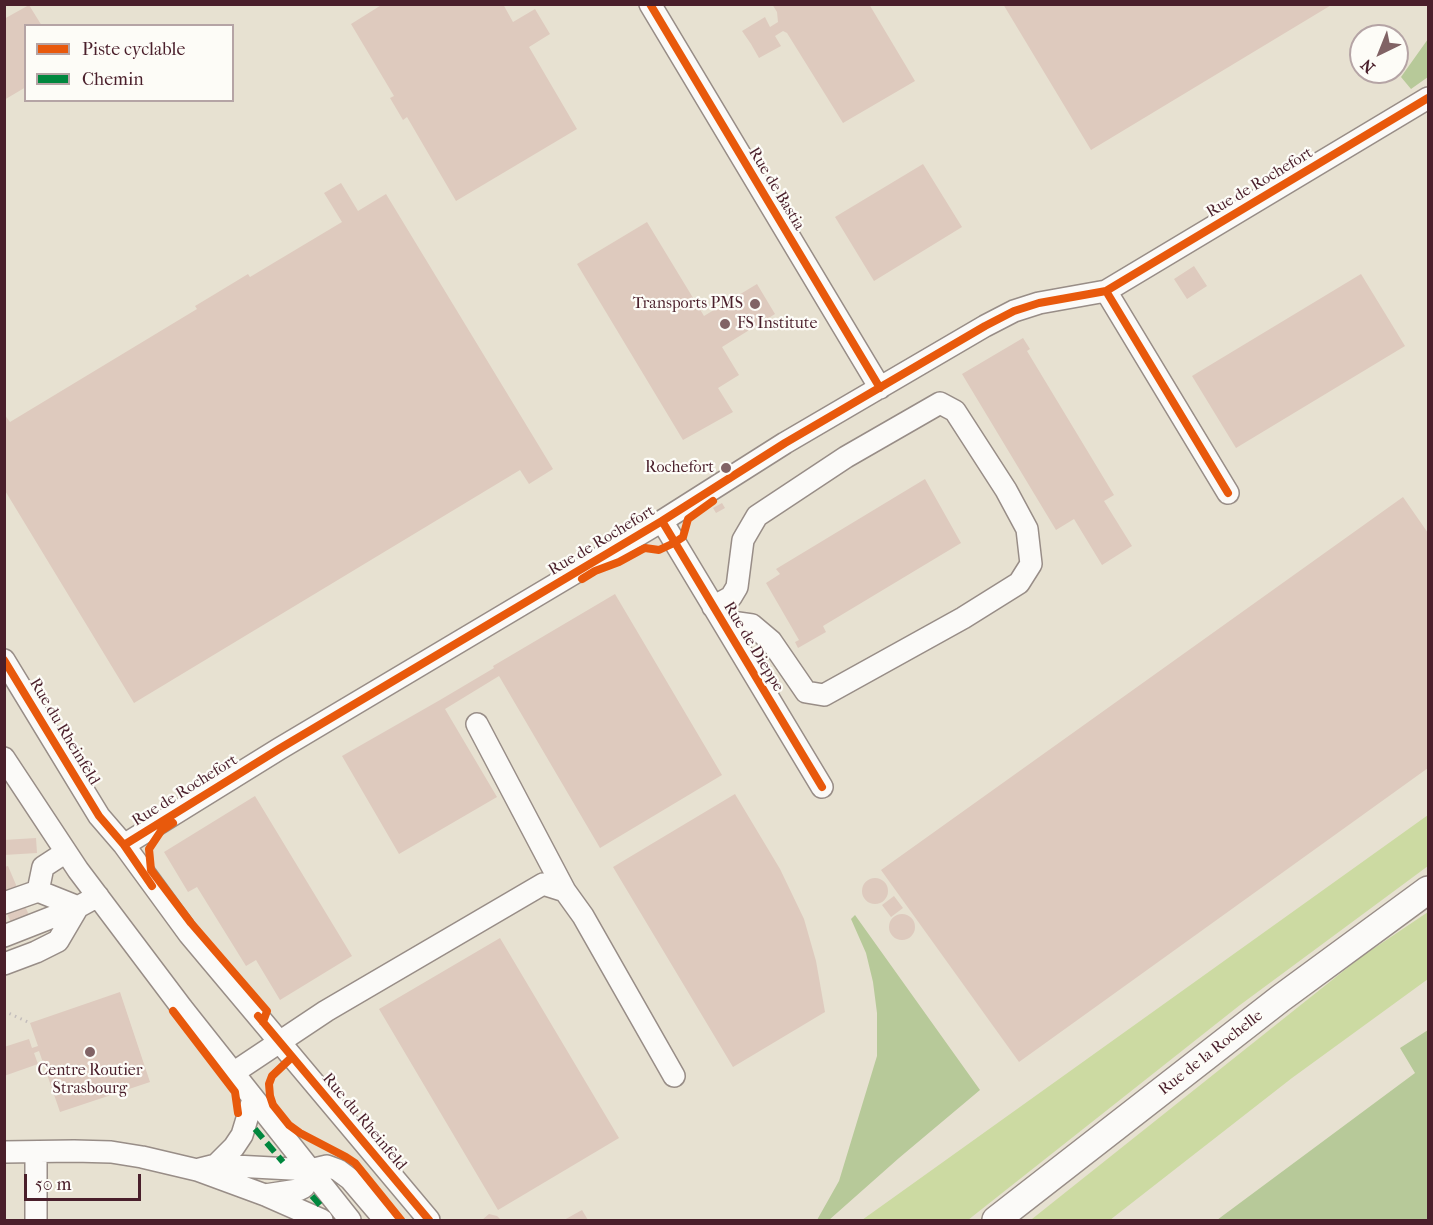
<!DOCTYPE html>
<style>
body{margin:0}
#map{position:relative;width:1433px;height:1225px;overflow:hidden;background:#e7e1d1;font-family:"IM FELL French Canon",serif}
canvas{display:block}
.frame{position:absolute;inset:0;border:6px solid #4a1f2b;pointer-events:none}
.legend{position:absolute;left:24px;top:24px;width:210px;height:78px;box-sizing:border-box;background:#fdfcf7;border:2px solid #b5a4a5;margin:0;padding:8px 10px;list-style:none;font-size:18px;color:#4a1f2b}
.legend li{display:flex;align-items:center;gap:12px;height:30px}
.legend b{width:30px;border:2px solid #b5a4a5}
.north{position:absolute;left:1349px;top:24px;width:60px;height:60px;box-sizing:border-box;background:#fdfcf7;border:2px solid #b5a4a5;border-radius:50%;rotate:223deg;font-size:16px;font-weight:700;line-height:24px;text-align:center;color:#4a1f2b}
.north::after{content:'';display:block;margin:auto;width:21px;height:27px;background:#816365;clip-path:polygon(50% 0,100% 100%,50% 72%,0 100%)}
.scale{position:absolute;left:24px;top:1174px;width:117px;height:27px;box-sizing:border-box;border:3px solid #4a1f2b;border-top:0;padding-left:8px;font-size:18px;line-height:21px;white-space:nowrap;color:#4a1f2b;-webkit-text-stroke:4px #fdfcf7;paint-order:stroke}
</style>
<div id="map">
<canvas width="1433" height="1225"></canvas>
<div class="frame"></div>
<ul class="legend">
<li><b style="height:8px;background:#e8590c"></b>Piste cyclable</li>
<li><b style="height:8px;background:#00873e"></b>Chemin</li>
</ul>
<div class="north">N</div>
<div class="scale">50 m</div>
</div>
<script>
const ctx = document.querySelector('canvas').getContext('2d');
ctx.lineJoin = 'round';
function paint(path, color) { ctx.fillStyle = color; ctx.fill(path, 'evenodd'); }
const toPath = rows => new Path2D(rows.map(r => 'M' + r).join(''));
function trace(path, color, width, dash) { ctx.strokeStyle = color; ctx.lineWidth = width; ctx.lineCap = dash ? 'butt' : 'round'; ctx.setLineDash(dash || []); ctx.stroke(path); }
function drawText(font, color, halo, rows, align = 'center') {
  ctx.font = font + ' "IM FELL French Canon",serif'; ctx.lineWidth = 4.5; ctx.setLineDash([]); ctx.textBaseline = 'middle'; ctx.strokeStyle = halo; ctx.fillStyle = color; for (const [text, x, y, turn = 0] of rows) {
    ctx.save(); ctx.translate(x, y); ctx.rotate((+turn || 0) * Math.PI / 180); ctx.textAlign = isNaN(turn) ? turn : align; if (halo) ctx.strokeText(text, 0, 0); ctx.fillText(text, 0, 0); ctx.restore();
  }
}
paint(toPath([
 [1428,815,1428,866,1240,1005,968,1220,862,1220],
 [1428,912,1428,979,1292,1078,1110,1220,1033,1220,1032,1219,1361,957]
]), '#ccdaa2');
paint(toPath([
 [1428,39,1428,77,1411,89,1401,77],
 [855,915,980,1090,899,1158,829,1220,817,1220,839,1181,877,1056,877,1013,873,982,866,953,851,919],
 [1428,1030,1428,1220,1217,1220,1415,1073,1400,1048]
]), '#b7c999');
paint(toPath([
 [383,4,503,4,513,22,535,9,550,34,529,47,577,129,456,201,407,117,403,120,390,98,394,96,351,24],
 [772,4,869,4,915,81,843,123,787,33,783,31,775,36,781,46,759,58,751,44,742,31,765,17,770,27,778,22,777,12],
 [1003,4,1333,4,1091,150],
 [29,5,42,26,26,26,26,87,4,100,4,19],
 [923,164,962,227,874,281,835,217],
 [341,183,358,211,386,194,553,469,529,484,520,470,134,703,4,489,4,414,10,422,197,309,195,306,215,294,248,274,250,277,342,222,324,193],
 [647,222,704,316,757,284,775,314,722,347,739,375,718,388,733,412,683,440,577,264],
 [1194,266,1207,286,1187,299,1174,279],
 [1361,274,1405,346,1236,448,1192,376],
 [1023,338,1030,349,1027,351,1114,495,1104,501,1132,546,1102,565,1074,519,1056,530,962,374],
 [925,479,961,543,823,626,826,632,798,648,795,642,799,640,766,583,780,574,776,569],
 [1403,497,1428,533,1428,768,1019,1062,881,870],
 [722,503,725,508,716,513,713,508],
 [615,594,722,775,600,848,499,676,445,709,497,797,399,854,342,756,440,700,494,668,493,666],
 [735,794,780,869,804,919,816,961,825,1012,733,1067,613,867],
 [255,796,352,956,280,1000,256,960,246,966,197,887,188,892,164,852],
 [36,838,37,853,4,855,4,840],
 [8,866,31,920,13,927,4,907,4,867],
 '862 891a13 13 0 1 1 26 0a13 13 0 1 1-26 0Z',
 [894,896,903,908,891,917,882,905],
 '889 927a13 13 0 1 1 26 0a13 13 0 1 1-26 0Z',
 [500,938,619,1138,498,1210,379,1009],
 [120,992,150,1082,60,1112,39,1051,34,1053,38,1064,4,1076,4,1047,29,1039,32,1048,38,1046,30,1023],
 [582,1210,588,1220,564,1220],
 [489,1214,497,1216,501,1220,482,1220]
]), '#decabe');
const minor = toPath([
 [650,4,880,388],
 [1106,291,1228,493],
 [662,521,822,787],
 [713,607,731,597,737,587,743,540,757,516,846,457,940,403,955,411,1006,490,1027,529,1031,564,1019,583,963,618,824,695,806,692,771,641,752,625,738,623,728,631],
 [4,660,99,816,124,845,189,934,429,1220],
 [477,724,565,891],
 [4,758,78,870,182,1008,350,1220],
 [124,845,279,749,662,521,785,443,985,326,1014,311,1039,303,1106,291,1428,98],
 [38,891,43,867,66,852],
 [4,903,38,891,78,907],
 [4,936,78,907],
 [4,964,36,952,58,941,78,907,98,896],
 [233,1073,326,1011,543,884,565,891,583,916,674,1076],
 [4,1152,74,1151,111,1152,142,1157,197,1170,265,1195,322,1220],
 [36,1153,36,1220],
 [216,1165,234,1147,242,1135,253,1099],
 [200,1169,216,1165,310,1170,327,1166,338,1170,350,1179,385,1220],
 [265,1195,298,1190,304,1187,308,1179,310,1170]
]);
const major = toPath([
 [996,1220,1281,998,1428,890]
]);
trace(minor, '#988d87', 24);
trace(major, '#988d87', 30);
trace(toPath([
 [4,1011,30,1023]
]), '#c2bcbb', 3, [1.5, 4.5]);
trace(minor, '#fbfaf8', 21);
trace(major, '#fbfaf8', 27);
trace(toPath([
 [255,1129,283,1162],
 [312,1196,320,1205]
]), '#00873e', 6, [12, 6]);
trace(toPath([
 [650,4,880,388],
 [1106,291,1228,493],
 [662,521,822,787],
 [582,579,595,571,619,562,641,550,645,548,659,550,674,543,683,537,688,519,713,501],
 [4,660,99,816,124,845,152,886],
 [173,823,161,831,149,849,151,870,191,923,267,1011,263,1022],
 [124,845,279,749,662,521,785,443,985,326,1014,311,1039,303,1106,291,1428,98],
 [173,1011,235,1092,238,1113],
 [258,1016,429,1220],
 [292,1057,272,1076,269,1084,270,1096,273,1105,289,1125,300,1133,346,1157,355,1163,401,1220]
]), '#e8590c', 8);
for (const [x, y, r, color] of [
 [755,304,6,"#816365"],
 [725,324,6,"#816365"],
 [726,468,6,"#816365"],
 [90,1052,6,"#816365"]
]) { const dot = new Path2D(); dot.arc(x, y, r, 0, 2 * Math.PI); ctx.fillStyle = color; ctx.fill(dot); trace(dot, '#fdfcf7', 2); }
drawText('16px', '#4a1f2b', '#fdfcf7', [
 ["Rue de Rochefort",1260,183,-31],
 ["Rue de Bastia",776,189,59],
 ["Rue de Rochefort",602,541,-31],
 ["Rue de Dieppe",753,647,59],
 ["Rue du Rheinfeld",64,732,59],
 ["Rue de Rochefort",185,791,-32],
 ["Rue de la Rochelle",1211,1053,-38],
 ["Rue du Rheinfeld",364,1122,50]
]);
drawText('16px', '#4a1f2b', '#fdfcf7', [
 ["Transports PMS",743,304],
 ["FS Institute",737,324,"left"],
 ["Rochefort",714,468],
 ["Centre Routier",90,1071,"center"],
 ["Strasbourg",90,1089,"center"]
], 'right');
</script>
